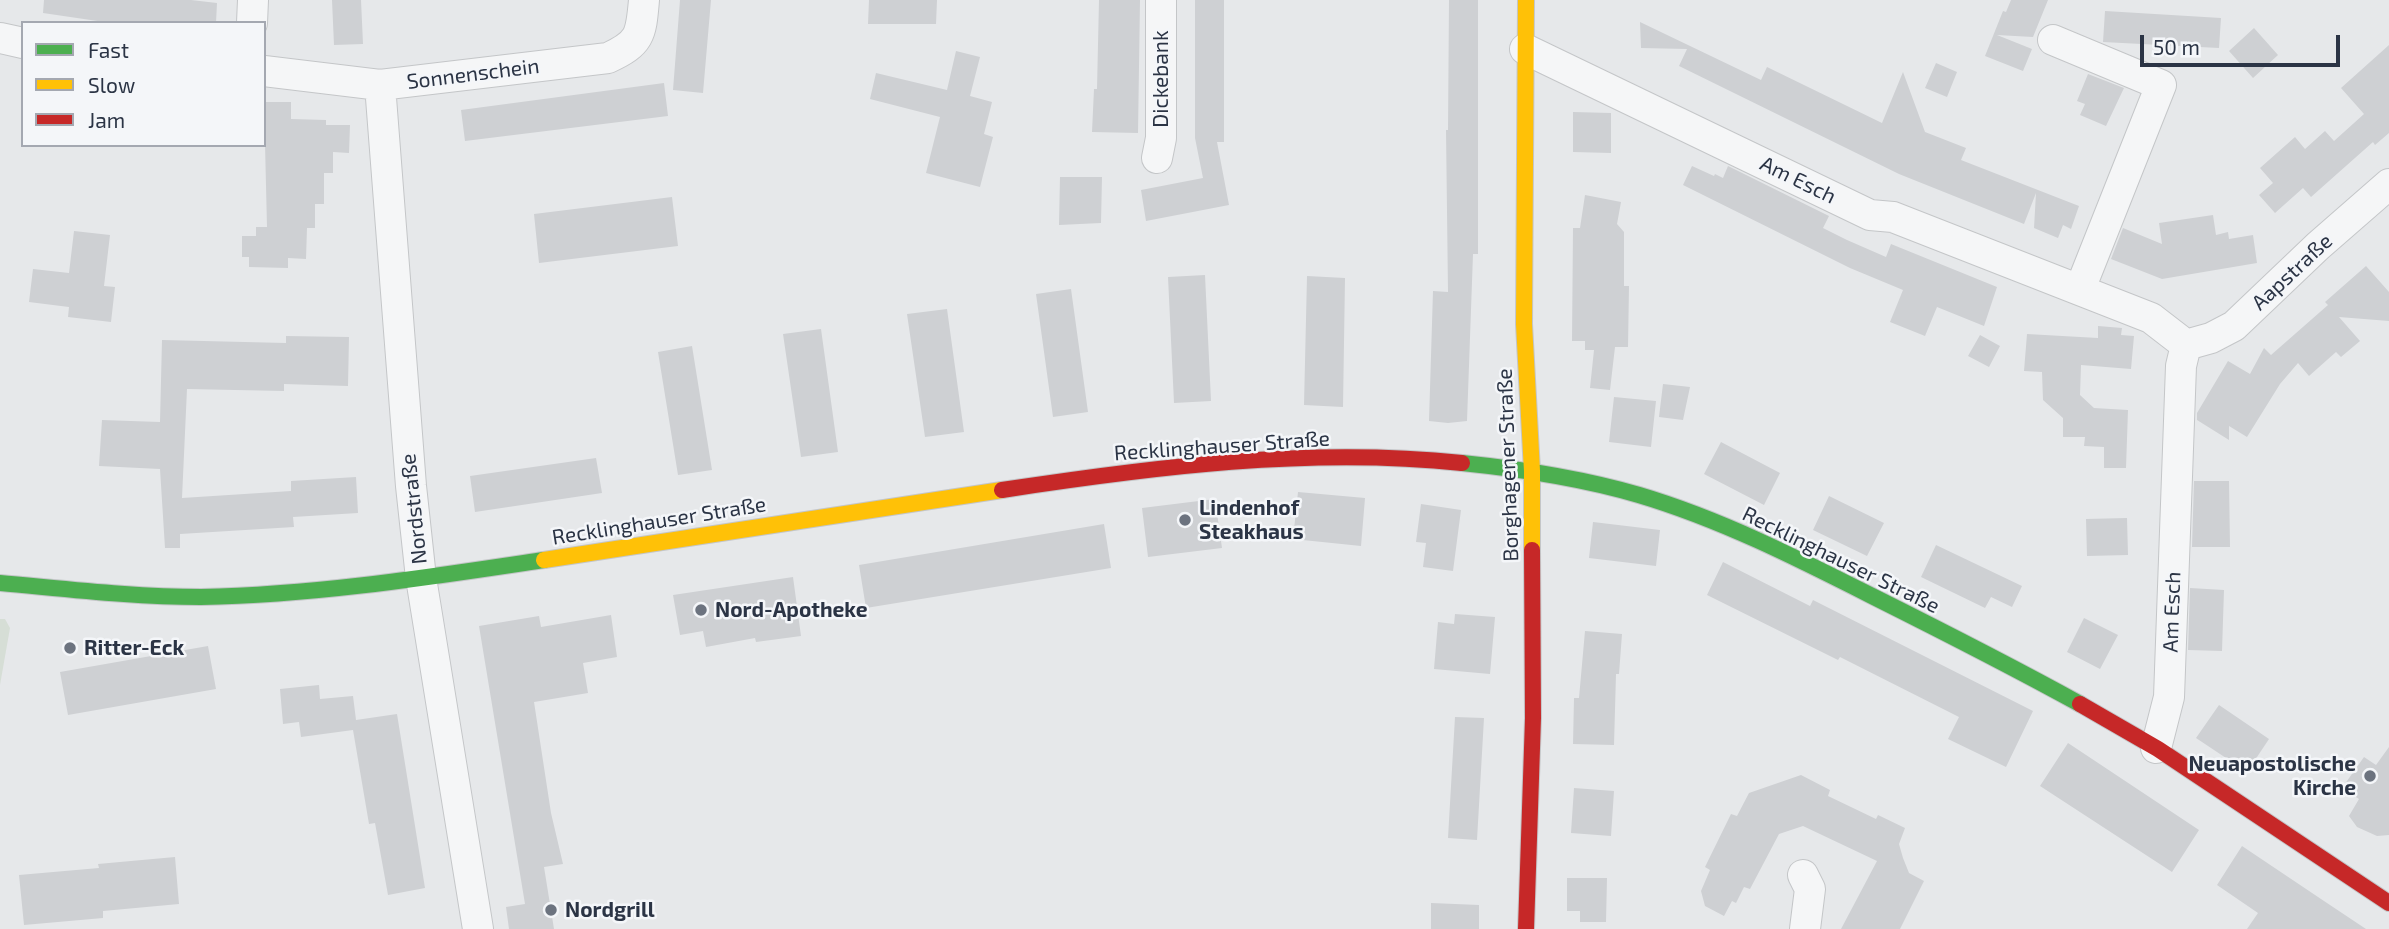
<!DOCTYPE html>
<meta charset="utf-8">
<style>
body{margin:0}
#map{position:relative;width:2389px;height:929px;overflow:hidden;background:#e6e8ea;font-family:"Exo 2",sans-serif}
canvas{display:block}
.legend{position:absolute;left:21px;top:21px;width:245px;height:126px;box-sizing:border-box;background:#f4f6f9;border:2px solid #a4a8b1;margin:0;padding:9px 12px;list-style:none;font-size:21px;color:#2b3445}
.legend li{display:flex;align-items:center;gap:14px;height:35px}
.legend b{width:35px;border:2px solid #a4a8b1}
.scale{position:absolute;left:2140px;top:35px;width:200px;height:32px;box-sizing:border-box;border:4px solid #2b3445;border-top:0;padding-left:9px;font-size:21px;line-height:24px;white-space:nowrap;color:#2b3445;-webkit-text-stroke:5px #f4f6f9;paint-order:stroke}
</style>
<div id="map">
<canvas width="2389" height="929"></canvas>
<ul class="legend">
<li><b style="height:9px;background:#4caf50"></b>Fast</li>
<li><b style="height:9px;background:#ffc107"></b>Slow</li>
<li><b style="height:9px;background:#c62828"></b>Jam</li>
</ul>
<div class="scale">50 m</div>
</div>
<script>
const context = document.querySelector('canvas').getContext('2d');
context.lineJoin = 'round';
function paint(path, color) {
  context.fillStyle = color;
  context.fill(path, 'evenodd');
}
function trace(path, color, width, dash) {
  context.strokeStyle = color;
  context.lineWidth = width;
  context.lineCap = dash ? 'butt' : 'round';
  context.setLineDash(dash || []);
  context.stroke(path);
}
function label(font, color, halo, rows, align = 'center') {
  context.font = font + ' "Exo 2",sans-serif';
  context.lineWidth = 5;
  context.setLineDash([]);
  context.textBaseline = 'middle';
  context.strokeStyle = halo;
  context.fillStyle = color;
  for (const [text, x, y, turn = 0] of rows) {
    context.save();
    context.translate(x, y);
    context.rotate((+turn || 0) * Math.PI / 180);
    context.textAlign = isNaN(turn) ? turn : align;
    if (halo) context.strokeText(text, 0, 0);
    context.fillText(text, 0, 0);
    context.restore();
  }
}
paint(new Path2D(`
 M0,619H5L10,628L0,685Z`), '#d6ded6');
paint(new Path2D(`
 M44,0H191L217,3L216,23H111L43,13Z
 M332,0H361L363,44L334,45Z
 M680,0H711L703,93L673,90Z
 M869,0H937L936,24H868Z
 M1099,0H1140L1138,133L1092,132L1094,89H1097Z
 M1195,0H1224V142H1217L1229,205L1146,221L1141,190L1203,178L1195,138Z
 M1449,0H1478V254H1473L1467,421L1448,423L1429,421L1433,291L1448,292L1446,130H1448Z
 M2011,0H2048L2033,37L1997,35L2032,49L2023,71L1985,56L2003,11L2006,12Z
 M2105,11L2221,18L2219,48L2103,42Z
 M1640,22L1761,80L1767,67L1882,123L1903,72L1925,132L1966,148L1961,160L2079,206L2071,229L2063,225L2058,238L2034,228L2036,193L2024,224L1899,174L1679,66L1687,49L1641,48Z
 M2254,28L2278,55L2253,78L2229,51Z
 M2389,45V133L2375,145L2373,142L2311,197L2303,188L2275,213L2259,195L2273,183L2260,168L2295,137L2305,149L2325,131L2334,141L2364,114L2341,88Z
 M956,51L980,57L970,96L992,102L984,134L993,137L980,187L926,173L940,117L870,99L876,73L947,90Z
 M1936,63L1957,72L1947,97L1925,88Z
 M2088,74L2124,88L2106,126L2080,115L2085,104L2077,101Z
 M664,83L668,116L465,141L461,110Z
 M264,102H291V119L326,120V125H350L349,153L333,152V173H324V204H315V228H307L306,259L288,258V268L249,267V257H242V236H256V227H267Z
 M1573,112L1611,113V153L1573,152Z
 M1692,166L1714,176L1715,174L1723,178L1728,166L1829,216L1823,228L1847,240L1886,257L1891,244L1997,287L1984,326L1937,307L1925,336L1890,322L1903,290L1850,268L1683,185Z
 M1060,177H1102L1101,223L1059,225Z
 M1585,195L1621,202L1617,224L1624,232V286H1629L1628,347H1615L1610,390L1590,388L1594,350H1585V341H1572L1573,228H1580Z
 M672,197L678,246L539,263L534,214Z
 M2213,215L2216,235L2228,232L2229,239L2253,235L2257,263L2162,279L2111,259L2123,228L2162,244L2159,223Z
 M74,231L110,235L104,286L115,287L111,322L68,317L69,307L29,302L33,269L69,273Z
 M2366,266L2389,292V321L2339,317L2360,341L2341,357L2336,352L2309,376L2298,363L2280,384L2247,437L2229,426V440L2197,420V413L2228,361L2250,374L2264,348L2271,355L2328,305L2325,302Z
 M1205,275L1211,401L1174,403L1168,277Z
 M1307,276L1345,278L1343,407L1304,405Z
 M1071,289L1088,412L1053,417L1036,294Z
 M947,309L964,432L925,437L907,314Z
 M2098,326L2122,328L2121,335L2134,336L2131,369L2081,365L2080,395L2094,408L2128,410L2126,468H2104V447L2084,446L2085,437H2063V418L2043,400L2042,372L2024,371L2027,334L2098,338Z
 M821,329L838,452L801,457L783,334Z
 M1980,335L2000,346L1989,367L1968,356Z
 M286,336L349,337L348,386L284,384V391L187,389L182,498L291,491V481L356,477L358,513L293,517L294,527L180,534V548H165L160,469L99,466L102,420L160,422L162,340L286,343Z
 M692,346L712,470L678,475L658,352Z
 M1663,384L1690,387L1683,420L1659,417Z
 M1614,397L1656,401L1651,447L1609,442Z
 M1721,442L1780,473L1764,505L1704,474Z
 M596,458L602,493L475,512L470,476Z
 M2194,481H2229L2230,547H2192Z
 M1298,492L1365,498L1361,546L1293,539Z
 M1829,496L1884,523L1867,556L1813,530Z
 M1215,499L1222,548L1148,557L1142,508Z
 M1421,504L1461,510L1453,571L1423,567L1426,543L1416,542Z
 M2127,518L2128,555L2087,556L2086,519Z
 M1593,522L1660,530L1656,566L1589,558Z
 M1104,524L1111,568L866,608L859,565Z
 M1936,545L2022,586L2012,607L1991,597L1985,608L1921,577Z
 M1723,562L1810,606L1813,600L2033,711L2006,767L1948,739L1959,717L1840,657L1838,660L1707,595Z
 M793,577L801,636L756,642L755,638L706,647L703,631L680,635L673,595Z
 M2190,588L2224,590L2222,651L2188,650Z
 M1455,614L1495,617L1490,674L1434,669L1438,622L1454,624Z
 M611,615L617,657L583,663L588,693L534,702L551,813L563,864L544,867L554,929H509L506,907L525,904L479,626L539,616L541,627Z
 M2084,618L2118,635L2100,669L2067,652Z
 M1585,631L1622,634L1619,674H1616L1614,745L1573,744L1574,698H1579Z
 M208,646L216,689L68,715L60,672Z
 M319,685L320,699L353,696L356,720L397,714L425,888L388,895L375,823L369,824L353,730L301,737L299,722L283,724L280,689Z
 M2219,705L2269,739L2247,772L2196,738Z
 M1455,717L1484,718L1477,840L1448,838Z
 M2068,743L2199,830L2172,872L2040,786Z
 M2389,747V835L2377,836L2357,827L2349,816L2359,799L2342,788L2364,757L2376,765Z
 M1801,775L1830,790L1828,796L1876,819L1878,815L1905,828L1899,844L1903,858L1909,873L1924,881L1900,929H1841L1877,861L1803,826L1779,834L1750,889L1744,887L1736,903L1732,901L1724,916L1705,906L1701,891L1710,870L1705,867L1731,814L1737,816L1749,793Z
 M1574,788L1614,791L1611,836L1571,833Z
 M2242,846L2321,899L2366,929H2247L2258,913L2217,885Z
 M175,857L179,904L103,911V918L24,925L19,875L99,868L98,864Z
 M1567,878H1607L1606,922H1580V911H1567Z
 M1431,903L1479,905V929H1431Z`), '#ced0d3');
const street = new Path2D(`
 M252,23L253,0
 M0,38L23,43
 M2053,40L2161,85L2080,289
 M1525,49L1870,215L1893,217L2151,318L2186,345
 M264,71L380,85L608,58C641,43 641,34 644,0
 M380,85L411,486L421,578L478,929
 M1157,158L1161,138V0
 M2186,345L2211,338L2234,326L2318,246L2389,184
 M2156,748L2169,697L2181,366L2186,345
 M1803,875L1810,889L1805,929`);
const fast = new Path2D(`
 M1462,463C1521,469 1581,478 1639,495C1720,519 1797,558 1872,596C1942,631 2011,666 2080,704
 M0,583C67,589 134,597 201,597C316,595 430,577 544,560`);
const slow = new Path2D(`
 M1526,0L1524,324L1532,471V550
 M544,560L1002,490`);
const jam = new Path2D(`
 M1002,490C1153,467 1309,447 1462,463
 M2080,704L2158,749L2389,903
 M1526,929L1533,718L1532,550`);
trace(street, '#c4c6c8', 32);
trace(fast, '#c4c6c8', 18);
trace(slow, '#c4c6c8', 18);
trace(jam, '#c4c6c8', 18);
trace(street, '#f5f6f7', 30);
trace(fast, '#4caf50', 16);
trace(slow, '#ffc107', 16);
trace(jam, '#c62828', 16);
for (const [x, y, r, color] of [
 [1185,520,7,"#6c737f"],
 [701,610,7,"#6c737f"],
 [70,648,7,"#6c737f"],
 [2370,776,7,"#6c737f"],
 [551,910,7,"#6c737f"]
]) {
  const dot = new Path2D();
  dot.arc(x, y, r, 0, 2 * Math.PI);
  context.fillStyle = color;
  context.fill(dot);
  trace(dot, '#f4f6f9', 2.5);
}
label('21px', '#2b3445', '#f4f6f9', [
 ["Sonnenschein",473,74,-7],
 ["Dickebank",1161,79,-90],
 ["Am Esch",1798,180,26],
 ["Aapstraße",2292,272,-43],
 ["Recklinghauser Straße",1222,446,-4],
 ["Borghagener Straße",1508,465,-92],
 ["Nordstraße",414,509,-96],
 ["Recklinghauser Straße",659,521,-9],
 ["Recklinghauser Straße",1841,560,26],
 ["Am Esch",2172,612,-88]
]);
label('bold 21px', '#2b3445', '#f4f6f9', [
 ["Lindenhof",1199,508],
 ["Steakhaus",1199,532],
 ["Nord-Apotheke",715,610],
 ["Ritter-Eck",84,648],
 ["Neuapostolische",2356,764,"right"],
 ["Kirche",2356,788,"right"],
 ["Nordgrill",565,910]
], 'left');
</script>
